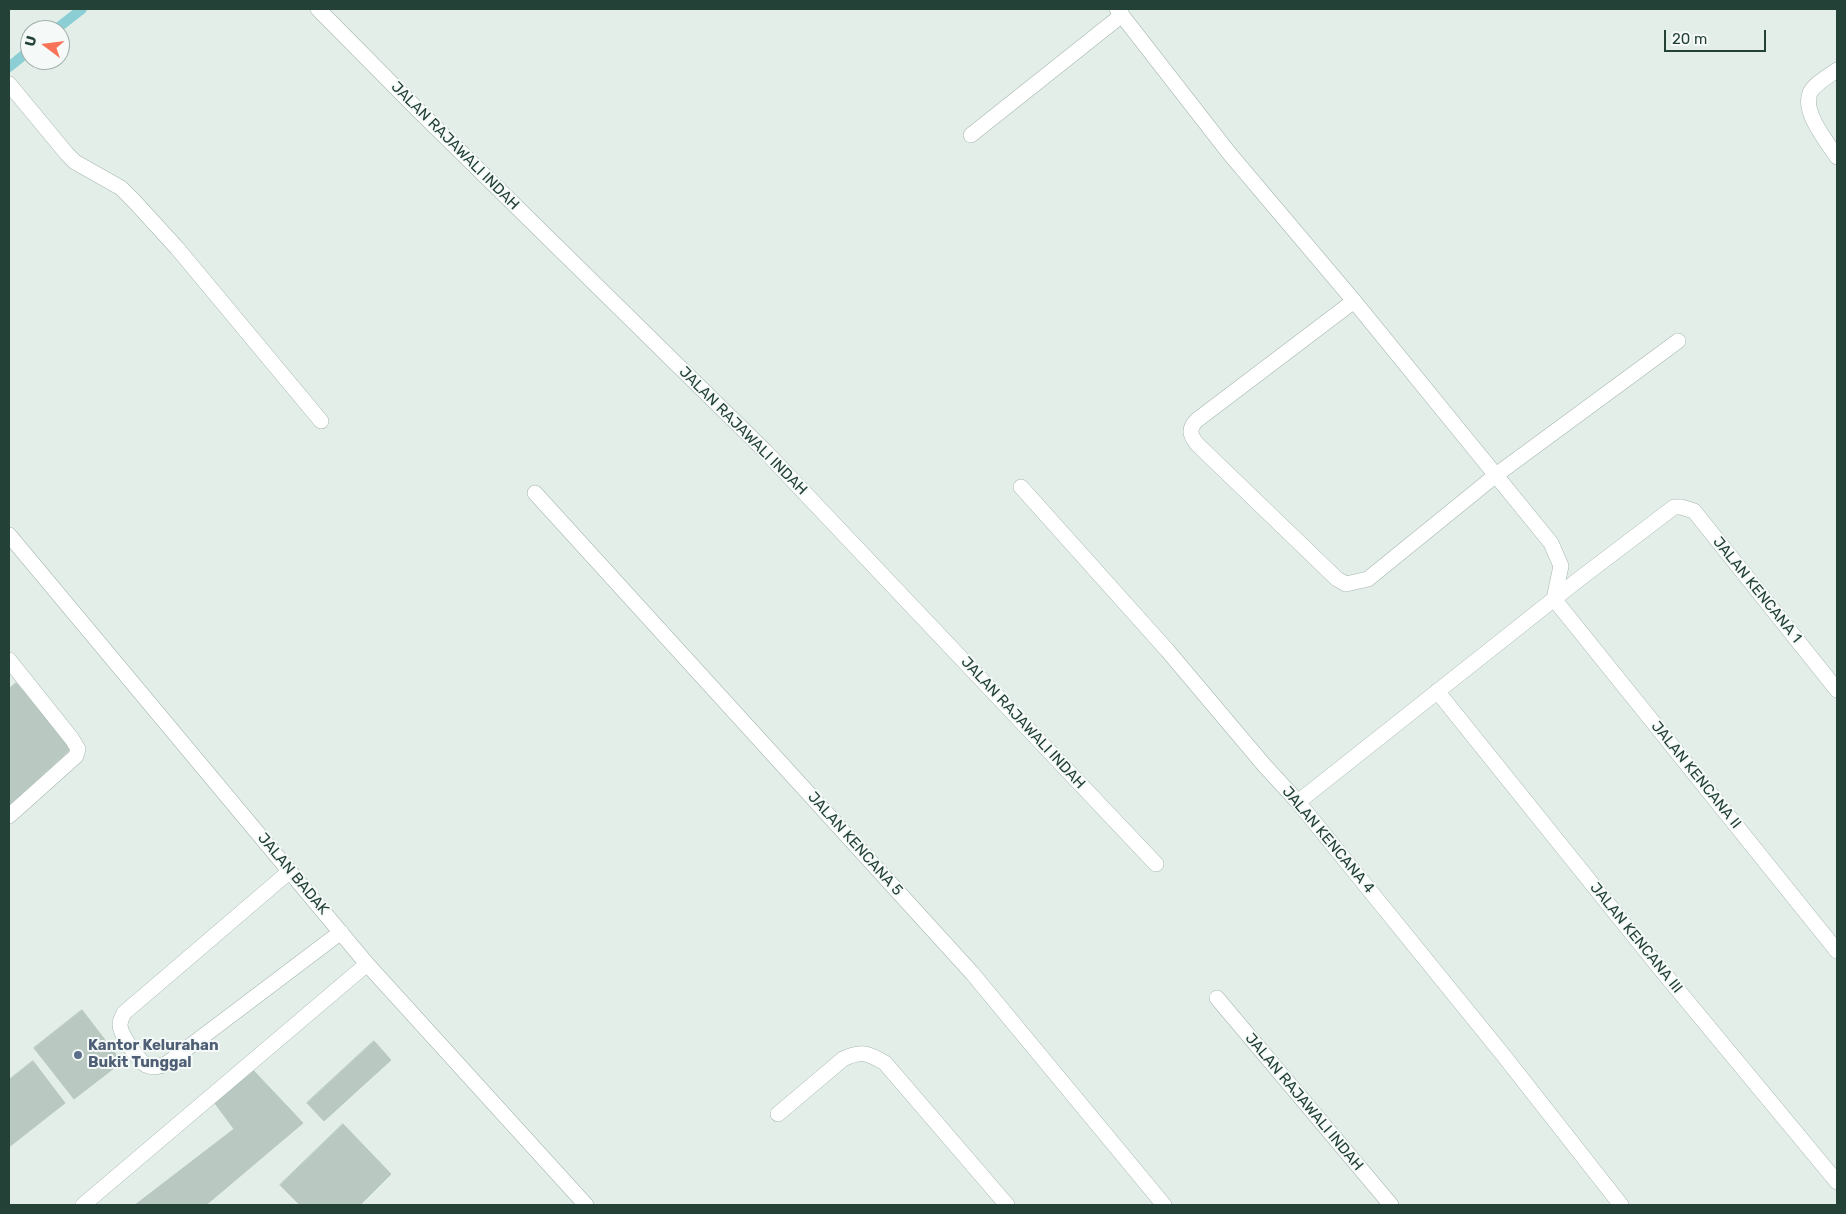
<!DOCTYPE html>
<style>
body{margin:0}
#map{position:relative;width:1846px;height:1214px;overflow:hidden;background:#e4eee9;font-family:Rubik,sans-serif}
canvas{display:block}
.frame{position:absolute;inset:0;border:10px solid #234137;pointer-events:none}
.north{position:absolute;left:20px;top:20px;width:50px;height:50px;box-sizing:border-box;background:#f5faf8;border:1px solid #a1b0ab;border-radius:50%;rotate:285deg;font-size:14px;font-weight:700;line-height:20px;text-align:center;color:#234137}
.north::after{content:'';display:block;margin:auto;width:18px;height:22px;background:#f7745a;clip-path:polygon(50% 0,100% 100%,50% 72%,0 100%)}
.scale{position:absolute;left:1664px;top:30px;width:102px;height:22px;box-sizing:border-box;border:2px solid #234137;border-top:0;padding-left:6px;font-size:15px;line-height:18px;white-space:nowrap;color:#234137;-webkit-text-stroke:4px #f5faf8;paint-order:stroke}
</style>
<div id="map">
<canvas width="1846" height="1214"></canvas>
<div class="frame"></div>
<div class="north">U</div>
<div class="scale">20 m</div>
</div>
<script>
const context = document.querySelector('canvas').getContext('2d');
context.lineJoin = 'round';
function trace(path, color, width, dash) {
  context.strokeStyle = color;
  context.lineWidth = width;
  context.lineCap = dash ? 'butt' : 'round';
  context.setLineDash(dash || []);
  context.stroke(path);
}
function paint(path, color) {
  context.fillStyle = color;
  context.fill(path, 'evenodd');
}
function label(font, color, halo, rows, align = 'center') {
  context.font = font + ' Rubik,sans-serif';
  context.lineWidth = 4;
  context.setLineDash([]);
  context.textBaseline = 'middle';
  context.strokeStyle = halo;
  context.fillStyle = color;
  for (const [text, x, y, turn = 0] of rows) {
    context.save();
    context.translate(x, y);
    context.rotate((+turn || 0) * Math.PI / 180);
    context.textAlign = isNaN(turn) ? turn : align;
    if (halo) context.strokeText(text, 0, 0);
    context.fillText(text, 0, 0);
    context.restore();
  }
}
trace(new Path2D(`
 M55,30L82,9
 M9,67L30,50`), '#8bcfd5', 10);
const building = new Path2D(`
 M16,683L73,747L9,805V689Z
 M82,1010L122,1062L74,1099L34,1048Z
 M374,1041L391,1060L324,1121L307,1103Z
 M33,1061L65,1103L9,1147V1080Z
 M252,1069L303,1123L206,1205H135L234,1129L211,1098Z
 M343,1124L391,1174L360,1205H300L280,1185Z`);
paint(building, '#b9c9c2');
trace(building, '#b6c8c0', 1);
const minor = new Path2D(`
 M318,9L418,110L765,451L1156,864
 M1117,9L1229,153L1354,301L1551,543L1561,566L1554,599
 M1837,70C1829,76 1814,84 1810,93C1802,112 1827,142 1837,157
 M9,84L67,154L75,162L121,188L134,201L177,248L321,421
 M971,135L1122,15
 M1354,301L1197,420C1188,429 1190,435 1197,444L1337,579L1346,584L1368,579L1496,475L1678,341
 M1021,487L1167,650L1264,765L1298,802L1504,1056L1621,1205
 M535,493L972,973L1164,1205
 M9,535L367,964L586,1205
 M1554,599L1837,951
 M9,660L72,739L78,749L76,756L9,816
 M1437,691L1658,966L1837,1182
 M1298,802L1578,580L1674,507H1681L1694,511L1837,690
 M290,871L124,1013C122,1017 120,1020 120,1025C120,1034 138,1060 146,1065C154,1069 162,1066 169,1062L341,932
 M1217,998L1391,1205
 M778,1114L843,1059C861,1050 868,1053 885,1063L1007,1205
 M83,1205L367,964`);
trace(minor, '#a6b7b0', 16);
trace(minor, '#fff', 15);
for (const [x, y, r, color] of [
 [78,1055,5,"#5c6f8a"]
]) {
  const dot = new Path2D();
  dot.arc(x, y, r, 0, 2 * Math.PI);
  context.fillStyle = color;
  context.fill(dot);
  trace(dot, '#f5faf8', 2);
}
label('15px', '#234137', '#f5faf8', [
 ["JALAN RAJAWALI INDAH",455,146,45],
 ["JALAN RAJAWALI INDAH",743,431,45],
 ["JALAN KENCANA 1",1757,590,51],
 ["JALAN RAJAWALI INDAH",1023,723,47],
 ["JALAN KENCANA II",1696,775,51],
 ["JALAN KENCANA 4",1328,840,50],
 ["JALAN KENCANA 5",855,844,48],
 ["JALAN BADAK",293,874,50],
 ["JALAN KENCANA III",1636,938,51],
 ["JALAN RAJAWALI INDAH",1304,1102,50]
]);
label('bold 15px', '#4e5e75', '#f5faf8', [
 ["Kantor Kelurahan",88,1046],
 ["Bukit Tunggal",88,1063]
], 'left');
</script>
